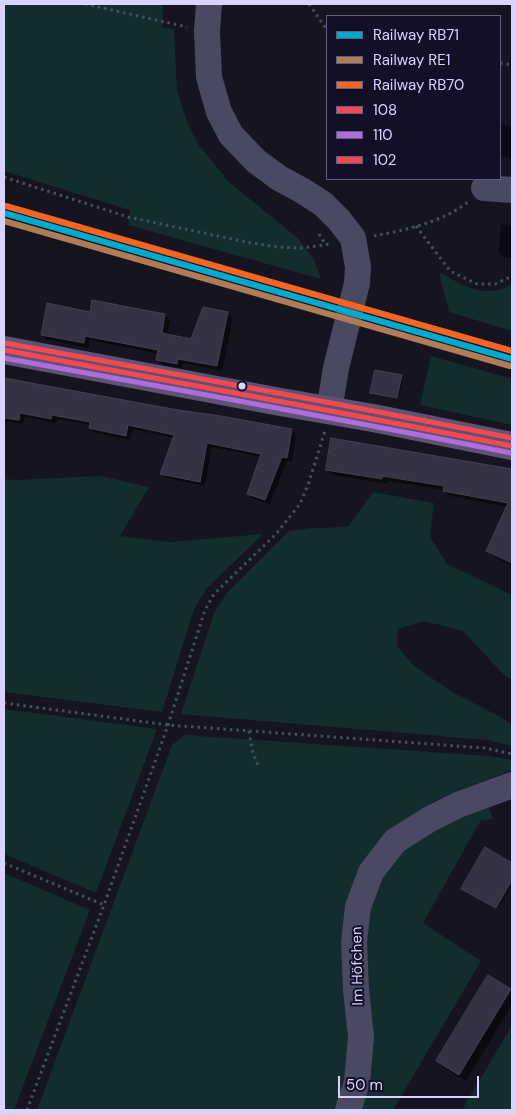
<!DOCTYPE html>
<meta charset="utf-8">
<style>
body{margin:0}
#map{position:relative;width:516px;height:1114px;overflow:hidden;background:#161421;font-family:"DM Sans",sans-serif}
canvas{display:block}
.frame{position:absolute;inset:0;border:5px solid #d9d4ff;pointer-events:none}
.legend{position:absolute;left:326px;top:15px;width:175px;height:165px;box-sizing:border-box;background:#130f26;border:1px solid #625e7d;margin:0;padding:6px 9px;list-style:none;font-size:15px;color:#d9d4ff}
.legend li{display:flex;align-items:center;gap:10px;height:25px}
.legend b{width:25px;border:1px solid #625e7d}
.scale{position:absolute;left:338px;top:1076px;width:141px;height:22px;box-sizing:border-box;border:2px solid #d9d4ff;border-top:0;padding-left:6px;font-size:15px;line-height:18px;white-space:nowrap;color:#d9d4ff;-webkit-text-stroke:4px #130f26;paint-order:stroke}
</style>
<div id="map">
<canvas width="516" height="1114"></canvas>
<div class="frame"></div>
<ul class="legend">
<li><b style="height:6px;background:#00a9ce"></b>Railway RB71</li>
<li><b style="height:6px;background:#b07c57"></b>Railway RE1</li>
<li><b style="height:6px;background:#f26522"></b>Railway RB70</li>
<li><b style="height:6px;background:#f24953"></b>108</li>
<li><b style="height:6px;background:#ae6ddc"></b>110</li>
<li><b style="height:6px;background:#f24953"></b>102</li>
</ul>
<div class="scale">50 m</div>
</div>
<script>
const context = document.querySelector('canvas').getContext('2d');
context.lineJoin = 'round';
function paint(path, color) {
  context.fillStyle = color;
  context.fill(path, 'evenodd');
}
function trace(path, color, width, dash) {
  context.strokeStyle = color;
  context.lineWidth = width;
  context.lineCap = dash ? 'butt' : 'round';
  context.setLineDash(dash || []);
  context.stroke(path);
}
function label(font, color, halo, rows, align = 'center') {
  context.font = font + ' "DM Sans",sans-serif';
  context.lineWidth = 4;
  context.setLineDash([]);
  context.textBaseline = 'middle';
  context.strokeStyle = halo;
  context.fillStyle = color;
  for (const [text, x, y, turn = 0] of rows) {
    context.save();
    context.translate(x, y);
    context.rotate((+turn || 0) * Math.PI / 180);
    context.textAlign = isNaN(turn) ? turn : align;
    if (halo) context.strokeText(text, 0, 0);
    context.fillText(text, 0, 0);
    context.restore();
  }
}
paint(new Path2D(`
 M4,4H163L162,28L174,29L177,91L187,122L198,144L229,182L299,239L314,260L321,279L128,225L130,210L4,171Z
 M439,272C457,282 476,295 498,290C503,289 508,286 512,284V331L449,312Z
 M431,356L512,379V425L420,405Z
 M101,476L149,487L120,536L169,542L263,534L207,588L194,609L162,712L4,692V479L17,480Z
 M373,492L434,503L430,537L447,564L512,595V679L504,675L463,631L424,621L398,629L397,646L414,666L454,693L501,717L512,725V746L487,740L181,714L214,613L226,594L289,531L311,528L348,527Z
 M4,709L157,729L96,893L4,854Z
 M185,735L489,756L512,760V770L436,800L378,841L355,886L352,1048L344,1081L335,1110H37L172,745Z
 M487,803L493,819L481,820L423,923L481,961L393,1110H354L370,1038L371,1008L367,979L366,911L379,878L397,852Z
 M4,873L90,910L14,1110H4Z
 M512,1025V1110H462Z`), '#132c2d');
paint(new Path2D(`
 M500,124L512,127V159L500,156Z
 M501,224L512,225V258H504L499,253Z
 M93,301L165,315L170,320L167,335L192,340L227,313L233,318L222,371L183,363L182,368L163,365L158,359L159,354L90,340L89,348L47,340L42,334L91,313Z
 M401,376L403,378L399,397L372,392Z
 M4,379L178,412L292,430L296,435L292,462L287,461L270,504L254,499L249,494L262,457L212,447L205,486L166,478L161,473L174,438L133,429L130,440L95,433L90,428L91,425L57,419L56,423L25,417L23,424L4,421Z
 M332,440L512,470V508L450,496L444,490L388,481L387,484L332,475L327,469Z
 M500,524L512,530V566L494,557L488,551Z
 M485,848L512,864V885L498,909L465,890Z
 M510,990L512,992V1005L466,1081L444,1068L437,1061Z`), '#0007');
const building = new Path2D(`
 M92,300L165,314L162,333L191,339L203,307L228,312L217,366L178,359L177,364L156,360L158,350L85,336L84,343L41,335L47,303L90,312Z
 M375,370L402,375L397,398L370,393Z
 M4,378L178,410L221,416L292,429L287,458L282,457L265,500L247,494L261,454L207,443L200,482L160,474L174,435L128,425L126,436L89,428L90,422L52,415L51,419L20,413L19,420L4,418Z
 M331,438L512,469V563L486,551L508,503L443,491L444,486L382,476V479L326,470Z
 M485,847L512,863V880L496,908L461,889Z
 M488,975L511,989L459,1075L436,1061Z`);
paint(building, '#343243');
trace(building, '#433f54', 1);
trace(new Path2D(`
 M85,4L187,27
 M309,4L327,30
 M500,63L512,65
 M4,177L128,217L251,243L277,247L302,248L331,244
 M416,226L450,271L477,284H495L512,276
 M319,234L326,245
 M374,236C405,230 443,222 468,202
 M4,703L168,725L485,748L512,754
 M249,731L252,750L259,768
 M4,863L104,905
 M27,1110L104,905L168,725L205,610L214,594L276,534L300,504L308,485L325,431`), '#44505f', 3, [2.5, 4]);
trace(new Path2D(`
 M209,4L207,31L209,77L219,112L231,135L256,161L279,178L303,191L323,204L339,220L353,238L358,267L357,283L336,368L329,411
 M484,188L512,190
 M348,1110L357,1082L361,1037L356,989L354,942L358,907L371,872L395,841L430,819L458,805L512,785`), '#4a4962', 26);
trace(new Path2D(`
 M4,350L275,401L373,418L512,446`), '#5e5373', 28);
trace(new Path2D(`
 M4,350C173,382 343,412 512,446`), '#f24953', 5);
trace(new Path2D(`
 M4,358C173,389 342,419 511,453`), '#ae6ddc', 5);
trace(new Path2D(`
 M5,343C174,374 344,404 512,438`), '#f24953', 5);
trace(new Path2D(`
 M4,213L512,359`), '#00a9ce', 6);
trace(new Path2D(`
 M4,221L510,366`), '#b07c57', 6);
trace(new Path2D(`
 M6,206L512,351`), '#f26522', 6);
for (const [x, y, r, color] of [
 [242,386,4.5,"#d9d4ff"]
]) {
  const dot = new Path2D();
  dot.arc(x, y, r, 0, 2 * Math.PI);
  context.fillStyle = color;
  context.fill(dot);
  trace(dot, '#130f26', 2);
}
label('15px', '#d9d4ff', '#130f26', [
 ["Im Höfchen",358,966,-91]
]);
</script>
